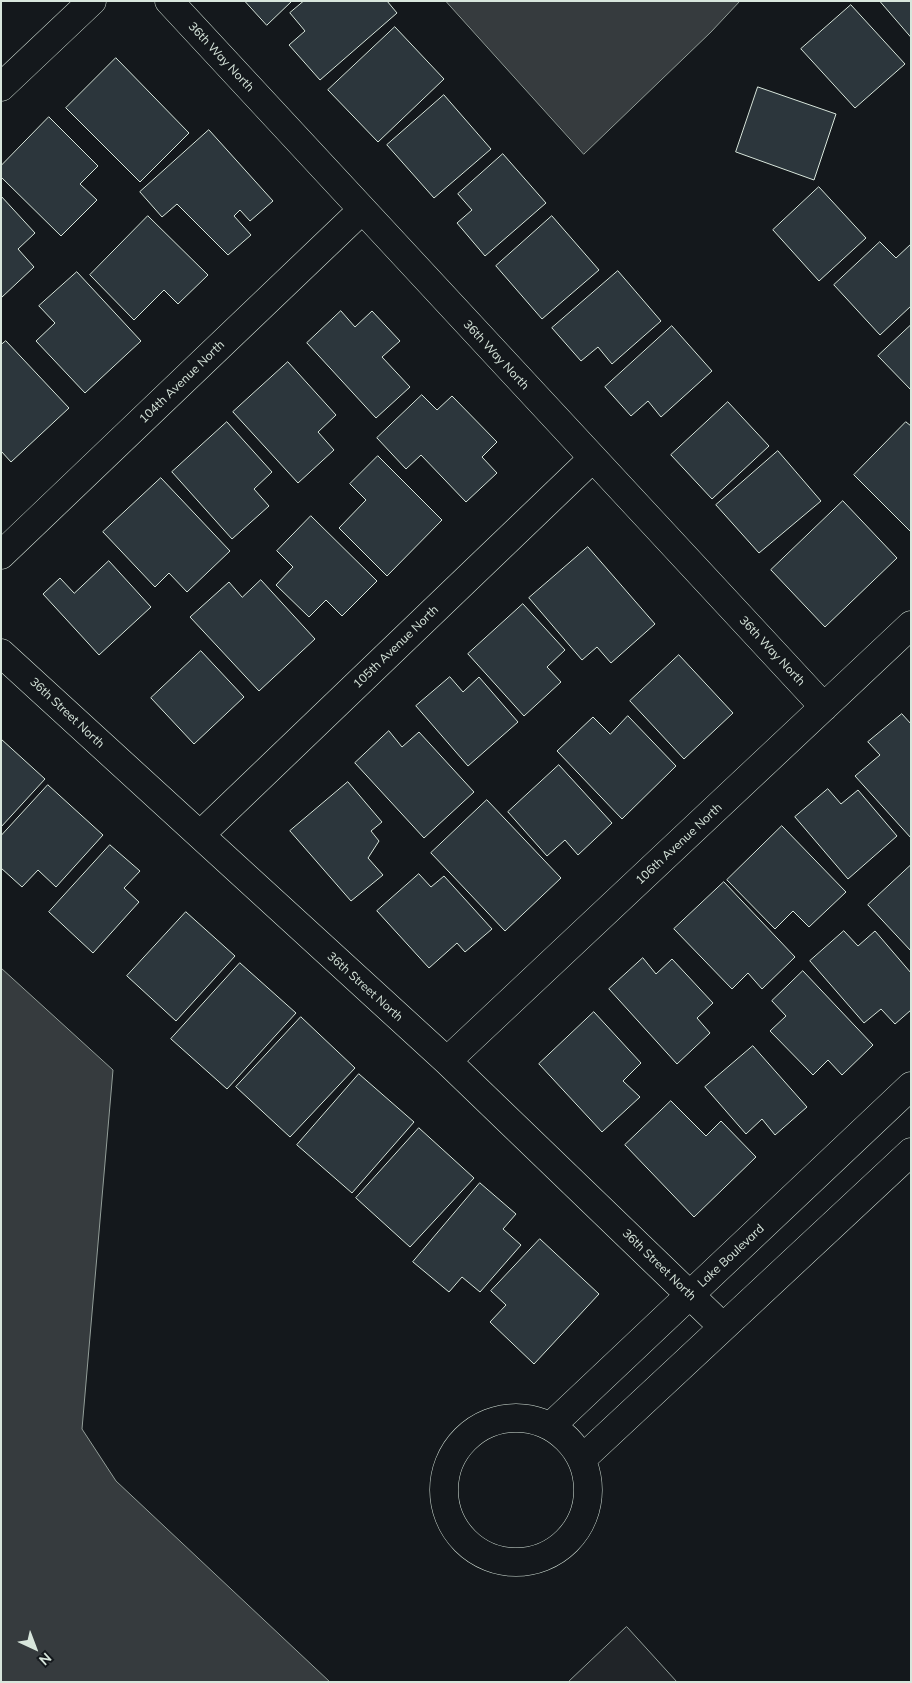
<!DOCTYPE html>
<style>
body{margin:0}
#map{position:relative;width:912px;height:1683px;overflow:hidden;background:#14181c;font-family:Mulish,sans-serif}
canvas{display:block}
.frame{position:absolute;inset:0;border:2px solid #d8e6dc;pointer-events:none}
.north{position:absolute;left:10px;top:1623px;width:50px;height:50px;-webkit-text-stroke:4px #14181c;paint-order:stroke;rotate:137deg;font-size:14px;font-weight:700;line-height:20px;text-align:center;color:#d8e6dc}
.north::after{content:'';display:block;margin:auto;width:18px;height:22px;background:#d8e6dc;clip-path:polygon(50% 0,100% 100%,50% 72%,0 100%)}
</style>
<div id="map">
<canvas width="912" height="1683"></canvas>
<div class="frame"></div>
<div class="north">N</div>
</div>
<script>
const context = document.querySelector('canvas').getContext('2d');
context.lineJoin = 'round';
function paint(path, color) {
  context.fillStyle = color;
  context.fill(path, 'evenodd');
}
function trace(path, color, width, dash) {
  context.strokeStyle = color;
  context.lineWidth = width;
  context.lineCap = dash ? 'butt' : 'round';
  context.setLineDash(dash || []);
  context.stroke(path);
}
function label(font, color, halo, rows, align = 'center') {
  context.font = font + ' Mulish,sans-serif';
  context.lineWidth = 4;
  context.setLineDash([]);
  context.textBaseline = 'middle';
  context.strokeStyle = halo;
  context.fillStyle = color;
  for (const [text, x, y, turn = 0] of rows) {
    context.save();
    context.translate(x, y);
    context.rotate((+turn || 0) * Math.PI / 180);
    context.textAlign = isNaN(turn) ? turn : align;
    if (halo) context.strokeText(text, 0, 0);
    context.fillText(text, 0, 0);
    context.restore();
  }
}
const green = new Path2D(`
 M627,1627L677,1682H568L626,1627Z`);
paint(green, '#202428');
trace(green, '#939e99', 1);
const water = new Path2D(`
 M446,1H740L711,32L584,154Z
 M1,968L113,1070L82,1429L116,1481L330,1682H1Z`);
paint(water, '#363b3e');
trace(water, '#939e99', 1);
const building = new Path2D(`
 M245,1H292L267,25Z
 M304,1H387L397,13L320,80L289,45L305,31L290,13Z
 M880,1H911V37Z
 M851,5L905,64L855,108L801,49Z
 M395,27L444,79L378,142L328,90Z
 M116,58L189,133L140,182L66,108Z
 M758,87L836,114L814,180L736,152Z
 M444,95L491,149L434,198L387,145Z
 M49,117L98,166L80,184L97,200L61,236L1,177V166Z
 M209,130L273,201L250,221L240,210L234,216L251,235L228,255L177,204L162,217L140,192Z
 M503,154L546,203L485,256L457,223L472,210L458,194Z
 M819,187L866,238L819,281L773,230Z
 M1,196L35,233L18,249L34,267L1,298Z
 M148,216L208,275L178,304L164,290L134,320L90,275Z
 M552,216L599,270L542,319L496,266Z
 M880,242L896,258L911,244V306L880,335L834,285Z
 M618,271L661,321L612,364L598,347L581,361L552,328Z
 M77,272L141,341L85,393L36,341L55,323L39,306Z
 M341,311L355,327L372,311L400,341L382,357L410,387L376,418L307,343Z
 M911,325V390L878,356Z
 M672,326L712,371L661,417L648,401L631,416L605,387Z
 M6,341L69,408L11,462L1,451V345Z
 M288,362L336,415L318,432L334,450L298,483L233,412Z
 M422,395L437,410L452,396L497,442L482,457L497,473L466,502L421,455L406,469L377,438Z
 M728,402L769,446L712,499L671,455Z
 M227,422L272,472L254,489L269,506L232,539L172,472Z
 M906,422L911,426V532L854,475Z
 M778,451L821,501L759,553L716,505Z
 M378,456L442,520L387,576L339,528L366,500L350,484Z
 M161,478L230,551L187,592L169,573L155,587L103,532Z
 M843,501L897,558L825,627L771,570Z
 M311,516L377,581L342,616L326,600L309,617L276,585L293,567L277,551Z
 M588,547L655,624L611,663L597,647L582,660L529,598Z
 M109,561L151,607L99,655L43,594L60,578L74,593Z
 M261,580L315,639L259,691L190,617L229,582L242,597Z
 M523,604L565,650L547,667L561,682L524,716L468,654Z
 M201,651L244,697L194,744L151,698Z
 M679,655L733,713L684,759L630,701Z
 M450,677L463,692L479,677L518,722L468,766L416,706Z
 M902,714L911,724V838L855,776L880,755L868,742Z
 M628,716L676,766L622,819L557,751L593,717L610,734Z
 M389,731L402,747L419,732L474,792L424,838L355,763Z
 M1,739L45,779L1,827Z
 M559,765L612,823L578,855L565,840L547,856L508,812Z
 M348,782L382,822L371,831L379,841L368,858L383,875L351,901L290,831Z
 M48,785L103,835L56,887L38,870L22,887L1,868V836Z
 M828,789L841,804L858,790L897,836L848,879L795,817Z
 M487,800L561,878L505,931L431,853Z
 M782,826L846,892L809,927L793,911L775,929L727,880Z
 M110,845L140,871L124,888L139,902L93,953L49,912Z
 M911,865V951L868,905Z
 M419,874L431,887L444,876L492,929L465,952L457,943L429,968L377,911Z
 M724,882L795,957L762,989L748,973L732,989L674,929Z
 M186,912L235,956L176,1021L127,976Z
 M844,931L858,946L875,931L911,973V1010L895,1024L881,1009L864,1023L810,961Z
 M643,958L656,974L672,959L713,1003L697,1018L710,1033L677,1064L609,989Z
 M240,963L296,1013L227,1089L171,1039Z
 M803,971L873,1045L842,1075L828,1060L813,1075L770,1031L786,1016L772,1001Z
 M594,1012L641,1063L623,1081L640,1097L602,1132L539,1064Z
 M301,1017L355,1068L290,1137L236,1087Z
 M753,1046L807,1107L775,1135L762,1119L746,1134L705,1087Z
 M359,1074L414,1122L352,1193L297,1145Z
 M671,1101L706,1136L721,1121L756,1157L694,1217L625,1145Z
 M419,1128L474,1178L410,1247L356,1198Z
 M480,1183L516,1214L503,1229L521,1245L480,1292L462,1277L449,1292L413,1262Z
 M540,1239L599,1294L534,1364L490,1322L506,1305L491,1291Z`);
paint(building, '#2c363c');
trace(building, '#d8e6dc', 1);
const minor = new Path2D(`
 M169,1L824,707
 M1,87L92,1
 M1,555L362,210
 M1,653L447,1061L723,1327
 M200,835L593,458
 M447,1061L911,625
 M444 1490a72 72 0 1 1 144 0a72 72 0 1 1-144 0Z
 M552,1425L911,1086
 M583,1458L911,1152`);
trace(minor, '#d8e6dc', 29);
trace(minor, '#14181c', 28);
label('12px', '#d8e6dc', '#14181c', [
 ["36th Way North",221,57,47],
 ["36th Way North",496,355,47],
 ["104th Avenue North",182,382,-44],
 ["105th Avenue North",396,647,-44],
 ["36th Way North",772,651,47],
 ["36th Street North",67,713,43],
 ["106th Avenue North",679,844,-43],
 ["36th Street North",365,987,42],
 ["Lake Boulevard",731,1256,-43],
 ["36th Street North",659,1265,44]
]);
</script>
